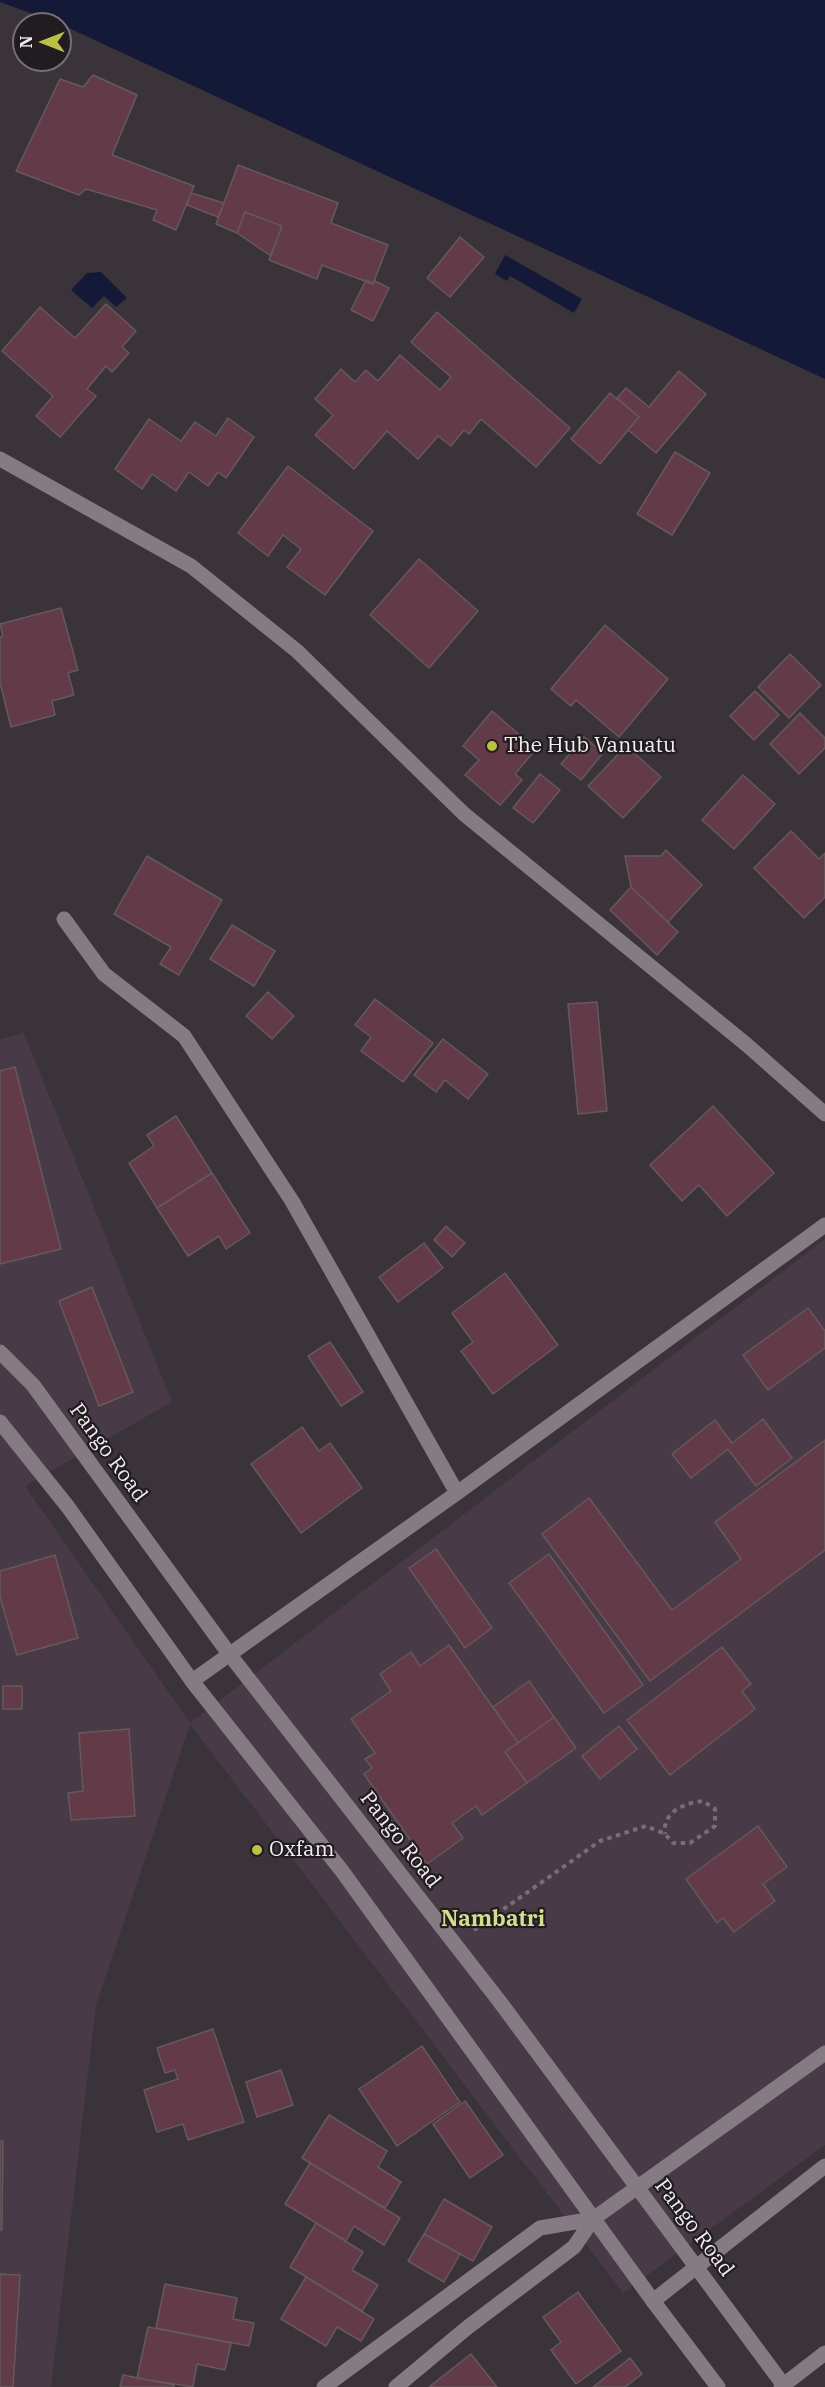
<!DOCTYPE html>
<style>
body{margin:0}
#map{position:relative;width:825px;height:2387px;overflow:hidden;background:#3b333a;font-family:"IBM Plex Serif",serif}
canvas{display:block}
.north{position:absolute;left:12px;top:12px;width:60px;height:60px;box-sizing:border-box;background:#201c1f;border:2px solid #747073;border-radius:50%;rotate:270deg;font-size:16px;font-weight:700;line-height:24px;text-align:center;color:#f2edf1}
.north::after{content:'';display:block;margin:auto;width:21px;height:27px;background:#bcc044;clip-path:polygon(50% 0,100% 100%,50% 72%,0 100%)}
</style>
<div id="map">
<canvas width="825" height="2387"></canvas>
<div class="north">N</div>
</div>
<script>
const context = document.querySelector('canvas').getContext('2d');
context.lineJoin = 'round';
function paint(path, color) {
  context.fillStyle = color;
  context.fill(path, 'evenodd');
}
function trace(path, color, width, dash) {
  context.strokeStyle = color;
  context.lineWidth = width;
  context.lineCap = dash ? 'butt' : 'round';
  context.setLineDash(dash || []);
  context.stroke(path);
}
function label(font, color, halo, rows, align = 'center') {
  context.font = font + ' "IBM Plex Serif",serif';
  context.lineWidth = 4.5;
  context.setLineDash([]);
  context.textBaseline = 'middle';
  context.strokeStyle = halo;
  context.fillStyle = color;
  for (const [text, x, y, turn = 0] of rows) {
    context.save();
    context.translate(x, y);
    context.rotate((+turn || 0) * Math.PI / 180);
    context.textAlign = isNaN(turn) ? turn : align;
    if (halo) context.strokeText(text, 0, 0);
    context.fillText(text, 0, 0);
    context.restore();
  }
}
paint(new Path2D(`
 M24,1033L172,1402L25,1486L190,1723L825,1239V2145L623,2293L190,1724L96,2005L51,2387H0V1039Z`), '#483a46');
paint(new Path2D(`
 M0,0H825V379L60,24L0,2Z
 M505,255L582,299L574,313L510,276L507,281L495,274Z
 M101,272L127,298L116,307L104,296L92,308L71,290L87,273Z`), '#151938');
const building = new Path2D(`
 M93,75L137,95L112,155L194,186L176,230L153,220L157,210L86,189L79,195L16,171L60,79L83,87Z
 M238,165L338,203L331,223L388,245L373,284L322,265L317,279L269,260L282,226L245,212L237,233L216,224Z
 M191,193L224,203L218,217L187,205Z
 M245,212L282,226L271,256L237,233Z
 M460,237L484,257L450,297L427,278Z
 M366,280L373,284L375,281L389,288L373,321L351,310Z
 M106,304L136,331L122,347L129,353L112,372L106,366L87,389L96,396L60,437L36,416L53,396L2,351L40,307L75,338Z
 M437,312L570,428L536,467L481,419L469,434L464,430L451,446L438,436L418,459L387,431L354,469L315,435L333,415L315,399L341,369L355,382L366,370L378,381L400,355L440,390L451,377L411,342Z
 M679,371L706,394L656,453L628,430L639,417L617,398L626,388L649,407Z
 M610,393L639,417L600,464L571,439Z
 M228,418L254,437L226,478L218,472L208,486L189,472L176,491L152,474L142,489L115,469L149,419L181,441L195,422L216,436Z
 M675,452L710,473L672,535L637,514Z
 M288,466L373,531L325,595L287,567L301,549L283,535L268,556L238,533Z
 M419,559L478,611L429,668L370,615Z
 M61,608L78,670L68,673L74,695L52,701L55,715L11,727L0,683V637L3,636L0,624Z
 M605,625L668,679L619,737L576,700L571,706L551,689Z
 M790,654L821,685L789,718L758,687Z
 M755,691L779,715L754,740L730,716Z
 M492,711L536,749L515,774L522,780L500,805L465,775L479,760L463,746Z
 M800,713L825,738V748L799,774L770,744Z
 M584,737L603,753L581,780L561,764Z
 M626,746L661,777L623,818L588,786Z
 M540,774L560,790L533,823L513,808Z
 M743,775L775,804L734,849L702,820Z
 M791,831L819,859L825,853V897L804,918L754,868Z
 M666,850L702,885L668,922L631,887L625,856H661Z
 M147,856L222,900L179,975L160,964L171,947L114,914Z
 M631,887L678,932L657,955L610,910Z
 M232,925L275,951L254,986L210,959Z
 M268,992L294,1016L272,1039L246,1016Z
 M375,999L433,1043L403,1082L361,1051L371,1037L355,1025Z
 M597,1002L607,1111L578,1114L568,1004Z
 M443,1039L488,1074L468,1099L445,1080L436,1092L414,1075Z
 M15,1067L61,1249L0,1264V1071Z
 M713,1106L774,1173L727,1216L699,1185L682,1201L650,1165Z
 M176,1116L212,1173L157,1208L129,1163L154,1146L147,1135Z
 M212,1173L250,1233L226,1249L219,1236L188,1256L157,1208Z
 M446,1226L465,1243L452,1257L434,1240Z
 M424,1243L443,1268L398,1302L379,1277Z
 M505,1273L558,1345L493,1394L461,1351L473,1342L452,1313Z
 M92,1287L133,1392L99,1406L59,1301Z
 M808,1308L825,1331V1348L768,1390L743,1355Z
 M330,1342L363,1392L341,1406L308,1356Z
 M763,1419L792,1458L756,1486L728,1449L691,1478L672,1454L715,1420L732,1443Z
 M302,1427L319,1451L330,1443L362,1488L301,1533L251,1464Z
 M825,1440V1550L650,1681L542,1534L589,1498L672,1610L741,1559L715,1522Z
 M436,1549L492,1628L465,1648L409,1568Z
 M549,1554L643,1685L604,1713L509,1583Z
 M55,1555L78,1638L17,1655L0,1597V1571Z
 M449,1645L518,1743L505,1752L527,1783L482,1815L476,1806L452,1823L463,1838L427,1864L364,1774L372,1768L365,1759L375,1753L351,1719L391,1691L380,1674L411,1652L420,1666Z
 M722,1647L751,1684L742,1691L755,1709L670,1775L627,1720Z
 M529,1681L554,1717L518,1743L493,1707Z
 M3,1686H22V1709H3Z
 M554,1717L576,1748L527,1783L505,1752Z
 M619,1726L637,1749L600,1779L582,1756Z
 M129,1729L135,1816L71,1820L68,1793L83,1791L79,1733Z
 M758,1826L787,1867L763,1884L775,1901L734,1932L723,1918L717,1923L686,1879Z
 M213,2029L244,2122L188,2140L183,2124L157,2132L144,2090L178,2079L175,2070L165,2073L157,2048Z
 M422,2046L460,2102L397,2146L359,2089Z
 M281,2070L293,2105L257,2117L246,2082Z
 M465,2101L503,2155L470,2178L433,2124Z
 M329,2115L387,2151L378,2167L401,2182L385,2208L302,2158Z
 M0,2141H3L2,2230H0Z
 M310,2163L400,2218L384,2245L354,2226L346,2241L285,2204Z
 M444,2199L492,2227L473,2261L424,2234Z
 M316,2223L363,2252L352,2270L378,2285L362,2311L290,2267Z
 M424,2234L460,2254L444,2282L408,2261Z
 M0,2274L20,2275L13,2387H0Z
 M306,2277L374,2319L361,2341L337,2327L326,2346L281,2319Z
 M165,2284L237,2298L233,2319L254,2323L249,2346L156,2328Z
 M578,2292L621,2351L576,2384L551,2350L561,2342L543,2317Z
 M148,2327L231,2343L225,2370L197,2364L193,2387L137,2378Z
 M471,2354L497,2387H429Z
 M630,2358L642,2374L625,2387H593Z
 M123,2375L174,2385V2387H120Z`);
paint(building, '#633b48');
trace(building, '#65595c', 1.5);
trace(new Path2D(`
 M474,1930L600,1841L646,1826L665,1834L673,1843H690L715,1826V1809L703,1801C684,1803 662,1812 665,1834`), '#766f75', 4, [4.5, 4.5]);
trace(new Path2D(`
 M324,2387L540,2228L593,2219
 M396,2387L468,2327L574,2247L593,2219L825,2053`), '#857b83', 15);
trace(new Path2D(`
 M0,459L191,566L297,651L464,814L747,1045L825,1114
 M64,919L104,974L184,1036L292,1201L457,1493
 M192,1681L457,1493L825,1225
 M653,2301L825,2166
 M781,2387L825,2353`), '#857b83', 15);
trace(new Path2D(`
 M0,1352L33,1385L230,1655L500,2002L785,2387
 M0,1422L68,1507L192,1681L342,1871L653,2301L718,2387`), '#857b83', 15);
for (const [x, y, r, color] of [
 [492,746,6,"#bcc044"],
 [257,1850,6,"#bcc044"]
]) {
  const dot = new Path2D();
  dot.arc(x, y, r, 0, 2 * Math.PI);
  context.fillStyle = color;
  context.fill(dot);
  trace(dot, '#201c1f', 2);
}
label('21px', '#f2edf1', '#201c1f', [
 ["The Hub Vanuatu",504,746],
 ["Oxfam",269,1850]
], 'left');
label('21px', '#f2edf1', '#201c1f', [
 ["Pango Road",108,1453,54],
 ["Pango Road",400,1840,52],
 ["Pango Road",694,2228,53]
]);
label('bold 22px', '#d8dd8e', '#201c1f', [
 ["Nambatri",493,1920]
]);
</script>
